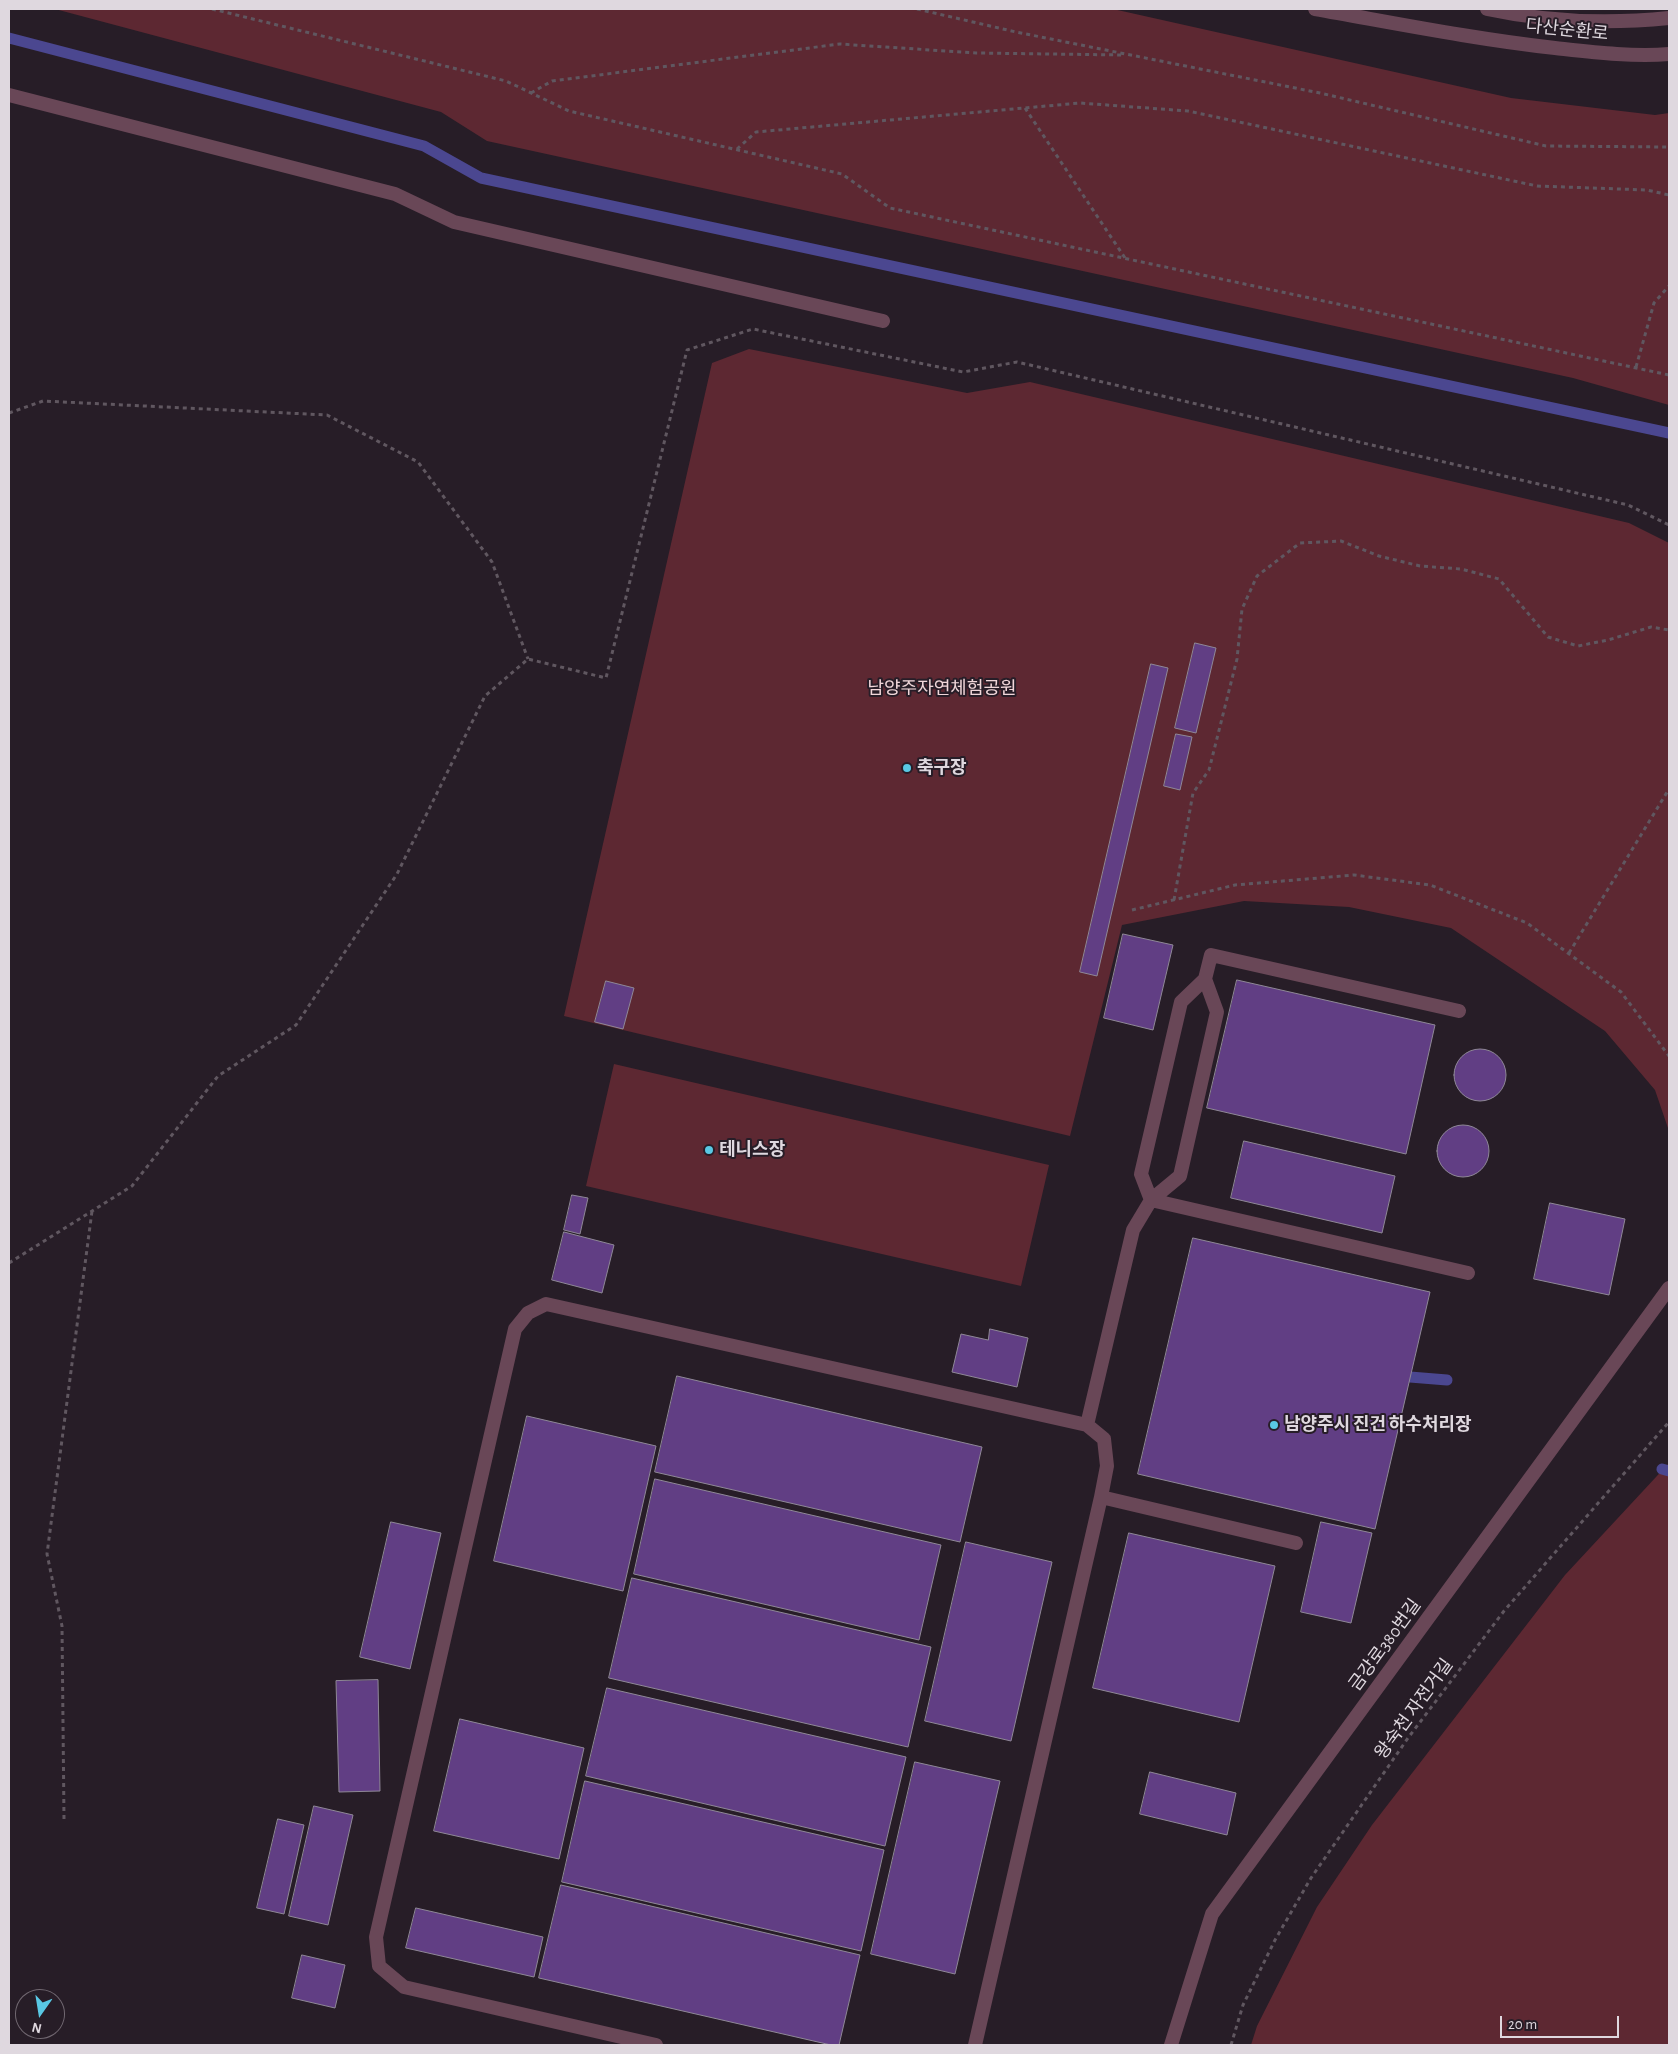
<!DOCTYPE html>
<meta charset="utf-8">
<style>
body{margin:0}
#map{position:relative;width:1678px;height:2054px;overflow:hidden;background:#271d27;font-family:"Alegreya Sans",sans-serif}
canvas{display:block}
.frame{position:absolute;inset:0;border:10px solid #dfd8df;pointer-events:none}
.north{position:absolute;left:15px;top:1989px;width:50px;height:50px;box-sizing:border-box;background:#271d27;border:1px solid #716871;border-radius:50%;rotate:193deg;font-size:14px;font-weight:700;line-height:20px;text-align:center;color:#dfd8df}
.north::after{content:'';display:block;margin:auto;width:18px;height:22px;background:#59c8e4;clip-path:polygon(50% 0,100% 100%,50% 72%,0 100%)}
.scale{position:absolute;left:1500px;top:2016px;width:119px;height:22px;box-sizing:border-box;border:2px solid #dfd8df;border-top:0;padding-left:6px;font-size:15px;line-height:18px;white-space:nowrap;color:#dfd8df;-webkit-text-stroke:4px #271d27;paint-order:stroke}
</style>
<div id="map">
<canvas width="1678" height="2054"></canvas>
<div class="frame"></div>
<div class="north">N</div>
<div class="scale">20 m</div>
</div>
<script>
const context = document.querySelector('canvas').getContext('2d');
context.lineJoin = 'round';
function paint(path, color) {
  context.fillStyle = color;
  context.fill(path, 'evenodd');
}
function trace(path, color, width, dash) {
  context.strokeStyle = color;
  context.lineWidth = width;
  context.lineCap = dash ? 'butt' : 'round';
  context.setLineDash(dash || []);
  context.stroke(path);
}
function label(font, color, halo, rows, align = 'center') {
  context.font = font + ' "Alegreya Sans","Noto Sans KR",sans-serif';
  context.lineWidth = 4;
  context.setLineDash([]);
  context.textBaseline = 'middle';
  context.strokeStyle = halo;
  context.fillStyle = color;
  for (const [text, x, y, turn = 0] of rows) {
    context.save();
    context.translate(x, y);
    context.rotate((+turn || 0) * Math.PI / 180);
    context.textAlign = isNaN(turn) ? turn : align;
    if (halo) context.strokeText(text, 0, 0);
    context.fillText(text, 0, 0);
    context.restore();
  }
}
paint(new Path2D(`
 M55,9H1113L1511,98L1655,115L1669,113V405L1573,378L487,141L441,112Z
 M749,349L967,393L1030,382L1629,523L1669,543V1131L1655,1090L1605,1031L1451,928L1349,907L1244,901L1122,925L1070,1136L564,1016L712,363Z
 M614,1064L1049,1165L1021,1286L586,1186Z
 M1669,1463V2045H1251L1257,2026L1317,1907L1372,1825L1565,1575Z`), '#5d2832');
trace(new Path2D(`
 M9,38L424,146L481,178L1669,433
 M1410,1377L1447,1380
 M1662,1469L1669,1471`), '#4b4790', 11);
const building = new Path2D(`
 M1195,643L1216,648L1196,733L1175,728Z
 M1151,664L1168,668L1097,976L1080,972Z
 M1176,734L1192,737L1180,790L1164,786Z
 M1123,934L1173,945L1153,1030L1104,1018Z
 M1237,980L1435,1025L1406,1154L1207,1108Z
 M606,981L634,988L623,1029L595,1022Z
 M1454 1075a26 26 0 1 1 52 0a26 26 0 1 1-52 0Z
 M1437 1151a26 26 0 1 1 52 0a26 26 0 1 1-52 0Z
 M1244,1141L1395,1176L1382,1233L1231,1198Z
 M572,1195L588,1198L580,1234L564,1230Z
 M1550,1203L1625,1219L1609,1295L1534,1279Z
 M564,1232L614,1245L602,1293L552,1280Z
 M1193,1238L1430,1292L1375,1529L1138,1474Z
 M990,1329L1028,1338L1017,1387L952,1372L961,1334L988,1340Z
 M677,1376L982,1447L960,1542L655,1472Z
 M527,1416L656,1446L623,1591L494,1561Z
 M655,1479L941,1545L919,1640L634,1574Z
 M391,1522L441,1533L410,1669L360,1657Z
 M1321,1522L1372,1533L1351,1623L1301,1612Z
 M1129,1533L1275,1566L1239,1722L1093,1688Z
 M966,1542L1052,1562L1011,1741L925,1721Z
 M632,1578L931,1647L908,1747L609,1678Z
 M378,1680L380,1791L339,1792L336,1681Z
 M607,1688L906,1757L885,1846L586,1776Z
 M460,1719L584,1748L559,1859L434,1831Z
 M915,1762L1000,1781L955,1974L871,1954Z
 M1150,1772L1236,1793L1227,1835L1140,1814Z
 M585,1781L884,1850L861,1951L562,1882Z
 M314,1806L353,1815L328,1925L289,1916Z
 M278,1819L304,1825L284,1914L257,1908Z
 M561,1885L860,1955L839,2045H831L539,1978Z
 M416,1908L543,1937L534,1977L406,1948Z
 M302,1955L345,1965L335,2008L292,1998Z`);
paint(building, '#613e84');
trace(building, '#8f8897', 1);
trace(new Path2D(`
 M212,9L506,81L569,111L842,174L890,208L1669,375
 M917,9L1016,32L1320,93L1546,146L1669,147
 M531,93L552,81L840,44L976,53L1124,55
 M1025,108L1125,258
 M737,149L756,132L1080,103L1188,111L1537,186L1647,190L1669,195
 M1636,367L1654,303L1669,286
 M9,413L43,401L327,415L418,462L492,562L528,659
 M1174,900L1193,793L1209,770L1237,659L1242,609L1257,576L1300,543L1341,541L1379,556L1420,566L1461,569L1499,579L1548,637L1578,646L1608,640L1651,627L1669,630
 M1132,910L1235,885L1354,875L1430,885L1527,923L1621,992L1669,1056
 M1569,953L1669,789
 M9,1263L132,1186L218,1076L296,1025L397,874L485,696L528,659L606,678L687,350L753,329L963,372L1017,362L1628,505L1669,525
 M64,1819L62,1626L47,1554L92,1211
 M1231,2045L1243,2005L1275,1940L1311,1878L1408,1738L1504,1611L1669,1422`), '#605760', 3, [4, 4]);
trace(new Path2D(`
 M1205,979L1217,1012L1180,1176L1151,1200L1141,1174L1181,1002L1205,979L1211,955L1459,1011
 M1087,1425L1133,1230L1151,1200L1468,1273
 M1101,1497L1296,1543
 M656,2045L404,1987L379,1966L376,1937L515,1329L528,1313L546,1304L1087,1425L1104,1439L1107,1466L1101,1497L975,2045`), '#694757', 14);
trace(new Path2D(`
 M9,95L395,194L454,222L883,321
 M1171,2045L1212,1914L1669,1288`), '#694757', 14);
trace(new Path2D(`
 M1315,9C1395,23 1474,39 1555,48C1592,52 1632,57 1669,54
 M1487,9C1547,22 1609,24 1669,18`), '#694757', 14);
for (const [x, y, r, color] of [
 [907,768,5,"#59c8e4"],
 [709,1150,5,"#59c8e4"],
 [1274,1425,5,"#59c8e4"]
]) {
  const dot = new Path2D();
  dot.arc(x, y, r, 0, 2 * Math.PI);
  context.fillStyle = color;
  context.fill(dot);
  trace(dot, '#271d27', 2);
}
label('18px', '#dfd8df', '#271d27', [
 ["다산순환로",1567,30,6],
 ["금강로380번길",1385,1645,-54],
 ["왕숙천 자전거길",1414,1709,-54]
]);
label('18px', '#f0d6d9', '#271d27', [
 ["남양주자연체험공원",942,689]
]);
label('bold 18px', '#dfd8df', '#271d27', [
 ["축구장",917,768],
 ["테니스장",719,1150],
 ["남양주시 진건 하수처리장",1284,1425]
], 'left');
</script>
